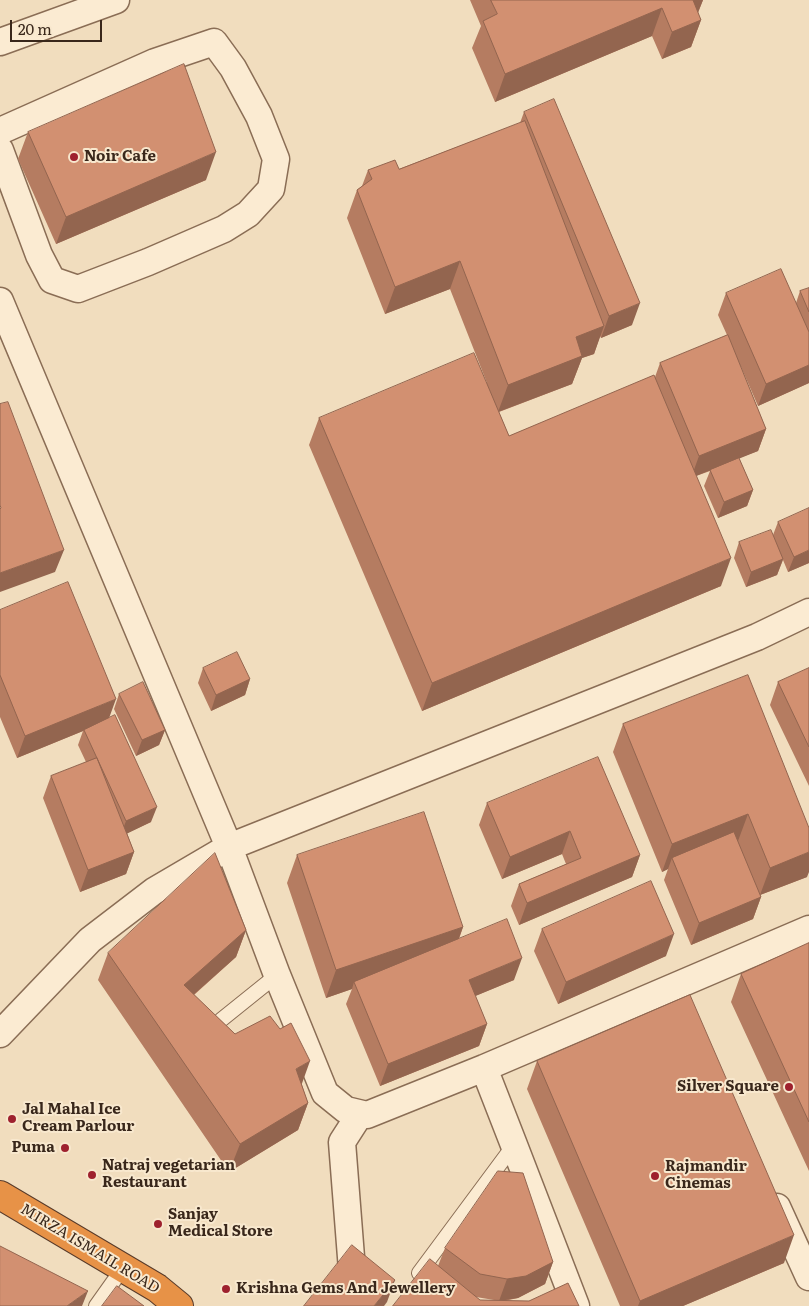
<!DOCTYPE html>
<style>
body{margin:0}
#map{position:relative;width:809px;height:1306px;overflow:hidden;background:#f1ddbe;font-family:Literata,serif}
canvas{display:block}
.scale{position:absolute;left:10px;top:20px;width:92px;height:22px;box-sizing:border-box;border:2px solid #39271b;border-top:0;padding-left:6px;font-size:15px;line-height:18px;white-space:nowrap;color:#39271b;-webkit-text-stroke:4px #f8e8ce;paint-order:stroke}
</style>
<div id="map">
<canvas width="809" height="1306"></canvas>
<div class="scale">20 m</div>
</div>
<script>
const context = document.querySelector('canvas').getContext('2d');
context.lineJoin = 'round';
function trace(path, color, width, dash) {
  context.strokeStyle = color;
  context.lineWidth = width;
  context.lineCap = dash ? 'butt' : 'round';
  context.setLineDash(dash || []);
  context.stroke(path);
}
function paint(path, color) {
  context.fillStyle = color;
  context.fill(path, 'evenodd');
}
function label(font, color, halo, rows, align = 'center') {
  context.font = font + ' Literata,serif';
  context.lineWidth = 4;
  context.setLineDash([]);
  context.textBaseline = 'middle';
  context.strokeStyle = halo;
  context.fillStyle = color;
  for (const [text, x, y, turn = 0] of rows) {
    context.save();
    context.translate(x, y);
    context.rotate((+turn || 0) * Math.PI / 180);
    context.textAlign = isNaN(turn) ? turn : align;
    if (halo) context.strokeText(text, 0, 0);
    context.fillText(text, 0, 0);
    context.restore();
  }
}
const lane = new Path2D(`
 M221,1020L277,975
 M419,1273L514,1145
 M96,1306L123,1268`);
const street = new Path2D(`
 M0,42L116,0
 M0,131L155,62L214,42L233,68L259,116L276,159L271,189L248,214L224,229L148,262L78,289L52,280L39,255L0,150
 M0,301L229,847L277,975L325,1093L346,1110L367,1115L484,1068L809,929
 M0,1034L90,940L154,891L229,847L757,637L809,612
 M484,1068L514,1145L576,1306
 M777,1207L809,1277
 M352,1270L342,1142L360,1114`);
const highway = new Path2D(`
 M0,1195L157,1288L179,1306`);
trace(lane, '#8a6d55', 16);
trace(street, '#8a6d55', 29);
trace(highway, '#583b2a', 30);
trace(lane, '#fbebd2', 14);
trace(street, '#fbebd2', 26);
trace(highway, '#e79247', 28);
paint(new Path2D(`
 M470,0H703L698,13L701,20L691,47L662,59L652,36L495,102L472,48L481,26Z
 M524,112L632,325L601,338L600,336L594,354L582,358L572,384L499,412L509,436L655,377L660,363L727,335L718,315L726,293L796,303L800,291L809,288V383L758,406L738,360L766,429L758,451L739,458L753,490L747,506L718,518L704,486L710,471L696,476L721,586L422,711L309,445L319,418L487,383L450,289L385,314L347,218L357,190L362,186L368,170L399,169L520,123Z
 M28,132L206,180L56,244L18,159Z
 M778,522L809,563L788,572L783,560L777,575L746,587L734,558L739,542L773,535Z
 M0,610L109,718L151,822L127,833L134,852L126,874L80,892L43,798L51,776L86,762L78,745L83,731L17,758L0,717Z
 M203,668L250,679L245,695L211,711L198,683Z
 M809,668V786L770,705L778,682Z
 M748,675L807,877L760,895L761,897L753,919L691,945L664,880L668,869L662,872L613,752L623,724Z
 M119,694L165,730L159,745L136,756L114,709Z
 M487,803L640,855L632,877L519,925L511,906L519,884L566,864L562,854L502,879L479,825Z
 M297,855L463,927L459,939L514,980L475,996L487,1024L479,1046L380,1086L346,1004L352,989L326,998L287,883Z
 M542,929L666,956L558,1004L534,951Z
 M246,930L236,957L194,995L235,1034L302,1085L308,1103L298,1130L229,1172L98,980L108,953Z
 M809,943V1171L731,1002L741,974Z
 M537,1061L784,1263L683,1306H620L527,1089Z
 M445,1248L553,1262L545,1284L518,1298L504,1301L579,1306H393L438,1266ZM476,1297L494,1300H480Z`), '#b57c61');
paint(new Path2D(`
 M690,0H703L696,17Z
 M662,8L652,36L495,102L505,74Z
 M701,20L691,47L662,59L672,32Z
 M216,152L206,180L56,244L66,217Z
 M460,261L450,289L385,314L395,287Z
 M640,303L632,325L601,338L609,316Z
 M604,326L594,354L582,358L572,384L498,412L508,385L576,337Z
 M809,365V383L758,406L766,384Z
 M766,429L758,451L691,478L699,456Z
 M753,490L747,506L718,518L724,502Z
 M64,550L55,572L0,592V573Z
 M809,550V563L788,572L794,557Z
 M731,558L721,586L422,711L432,683Z
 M783,559L777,575L746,587L751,572Z
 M250,679L245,695L211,711L216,695Z
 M116,699L108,721L84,730L83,731L17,758L25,736Z
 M165,730L159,745L136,756L142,740Z
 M157,807L151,822L120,837L126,821Z
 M748,814L738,841L675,866L672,858L668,869L662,872L672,844Z
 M570,831L562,854L502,879L510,857Z
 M134,852L126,874L80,892L88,870Z
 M809,852V872L807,877L760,895L770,868Z
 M640,855L632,877L519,925L527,903Z
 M761,897L753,919L691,945L699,923Z
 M463,927L453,954L354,982L352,989L326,998L336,970Z
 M246,930L236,957L174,1012L184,985Z
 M674,934L666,956L558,1004L566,982Z
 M522,958L514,980L461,1002L469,980Z
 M487,1024L479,1046L380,1086L388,1064Z
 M310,1061L300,1089L296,1069Z
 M308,1103L298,1130L229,1172L240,1144Z
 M794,1235L784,1263L683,1306H638L640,1301Z
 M553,1262L545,1284L518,1298L499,1301L507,1279Z
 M395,1280L387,1302L384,1306H374Z
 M88,1291L82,1306H67Z`), '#93654f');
const building = new Path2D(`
 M491,0H693L701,20L672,32L662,8L505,74L483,21L497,14Z
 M184,64L216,152L66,217L28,132Z
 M554,99L640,303L609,316L524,112Z
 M525,121L604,326L576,337L582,356L508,385L460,261L395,287L357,190L372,179L368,170L395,160L399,169Z
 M781,269L809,332V365L766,384L726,293Z
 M809,288V312L800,291Z
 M728,335L766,429L699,456L660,363Z
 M474,353L509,436L654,375L731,558L432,683L319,418Z
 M8,402L64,550L0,573V509L1,508L0,505V404Z
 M739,458L753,490L724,502L710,470Z
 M809,508V550L794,557L778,522Z
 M771,530L783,559L751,572L739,542Z
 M68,582L116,699L25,736L0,675V610Z
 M237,652L250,679L216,695L203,668Z
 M809,668V747L778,682Z
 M748,675L809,828V852L770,868L748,814L672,844L623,724Z
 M143,682L165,730L142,740L119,694Z
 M115,715L157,807L126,821L84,730Z
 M598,757L640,855L527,903L519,884L581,858L570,831L510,857L487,803Z
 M97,758L134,852L88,870L51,776Z
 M424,812L463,927L336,970L297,855Z
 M734,832L761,897L699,923L672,858Z
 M215,853L246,930L184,985L235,1034L270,1016L280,1029L291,1023L310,1061L296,1069L308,1103L240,1144L108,953Z
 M651,881L674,934L566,982L542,929Z
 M507,919L522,958L469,980L487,1024L388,1064L354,982Z
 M809,943V1122L741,974Z
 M690,995L794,1235L640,1301L537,1061Z
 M498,1171L523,1173L553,1262L526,1276L507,1279L480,1274L445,1248Z
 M352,1245L395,1280L374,1306H304Z
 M0,1246L88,1291L67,1306H0Z
 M430,1259L480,1300L529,1301L568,1283L579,1306H393Z
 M117,1286L144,1306H102Z`);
paint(building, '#d29071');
trace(building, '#93654f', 1);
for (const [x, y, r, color] of [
 [74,157,5,"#9e212e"],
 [789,1087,5,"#9e212e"],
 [12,1119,5,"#9e212e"],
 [65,1148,5,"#9e212e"],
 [92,1175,5,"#9e212e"],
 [655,1176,5,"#9e212e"],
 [158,1224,5,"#9e212e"],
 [226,1289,5,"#9e212e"]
]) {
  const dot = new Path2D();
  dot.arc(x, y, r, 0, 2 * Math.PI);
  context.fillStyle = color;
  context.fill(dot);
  trace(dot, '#f8e8ce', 2);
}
label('bold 15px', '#39271b', '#f8e8ce', [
 ["Noir Cafe",84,157],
 ["Silver Square",779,1087,"right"],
 ["Jal Mahal Ice",22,1110],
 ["Cream Parlour",22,1127],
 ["Puma",55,1148,"right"],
 ["Natraj vegetarian",102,1166],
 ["Restaurant",102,1183],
 ["Rajmandir",665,1167],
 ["Cinemas",665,1184],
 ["Sanjay",168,1215],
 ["Medical Store",168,1232],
 ["Krishna Gems And Jewellery",236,1289]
], 'left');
label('15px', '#39271b', '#f8e8ce', [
 ["MIRZA ISMAIL ROAD",90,1249,31]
]);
</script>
